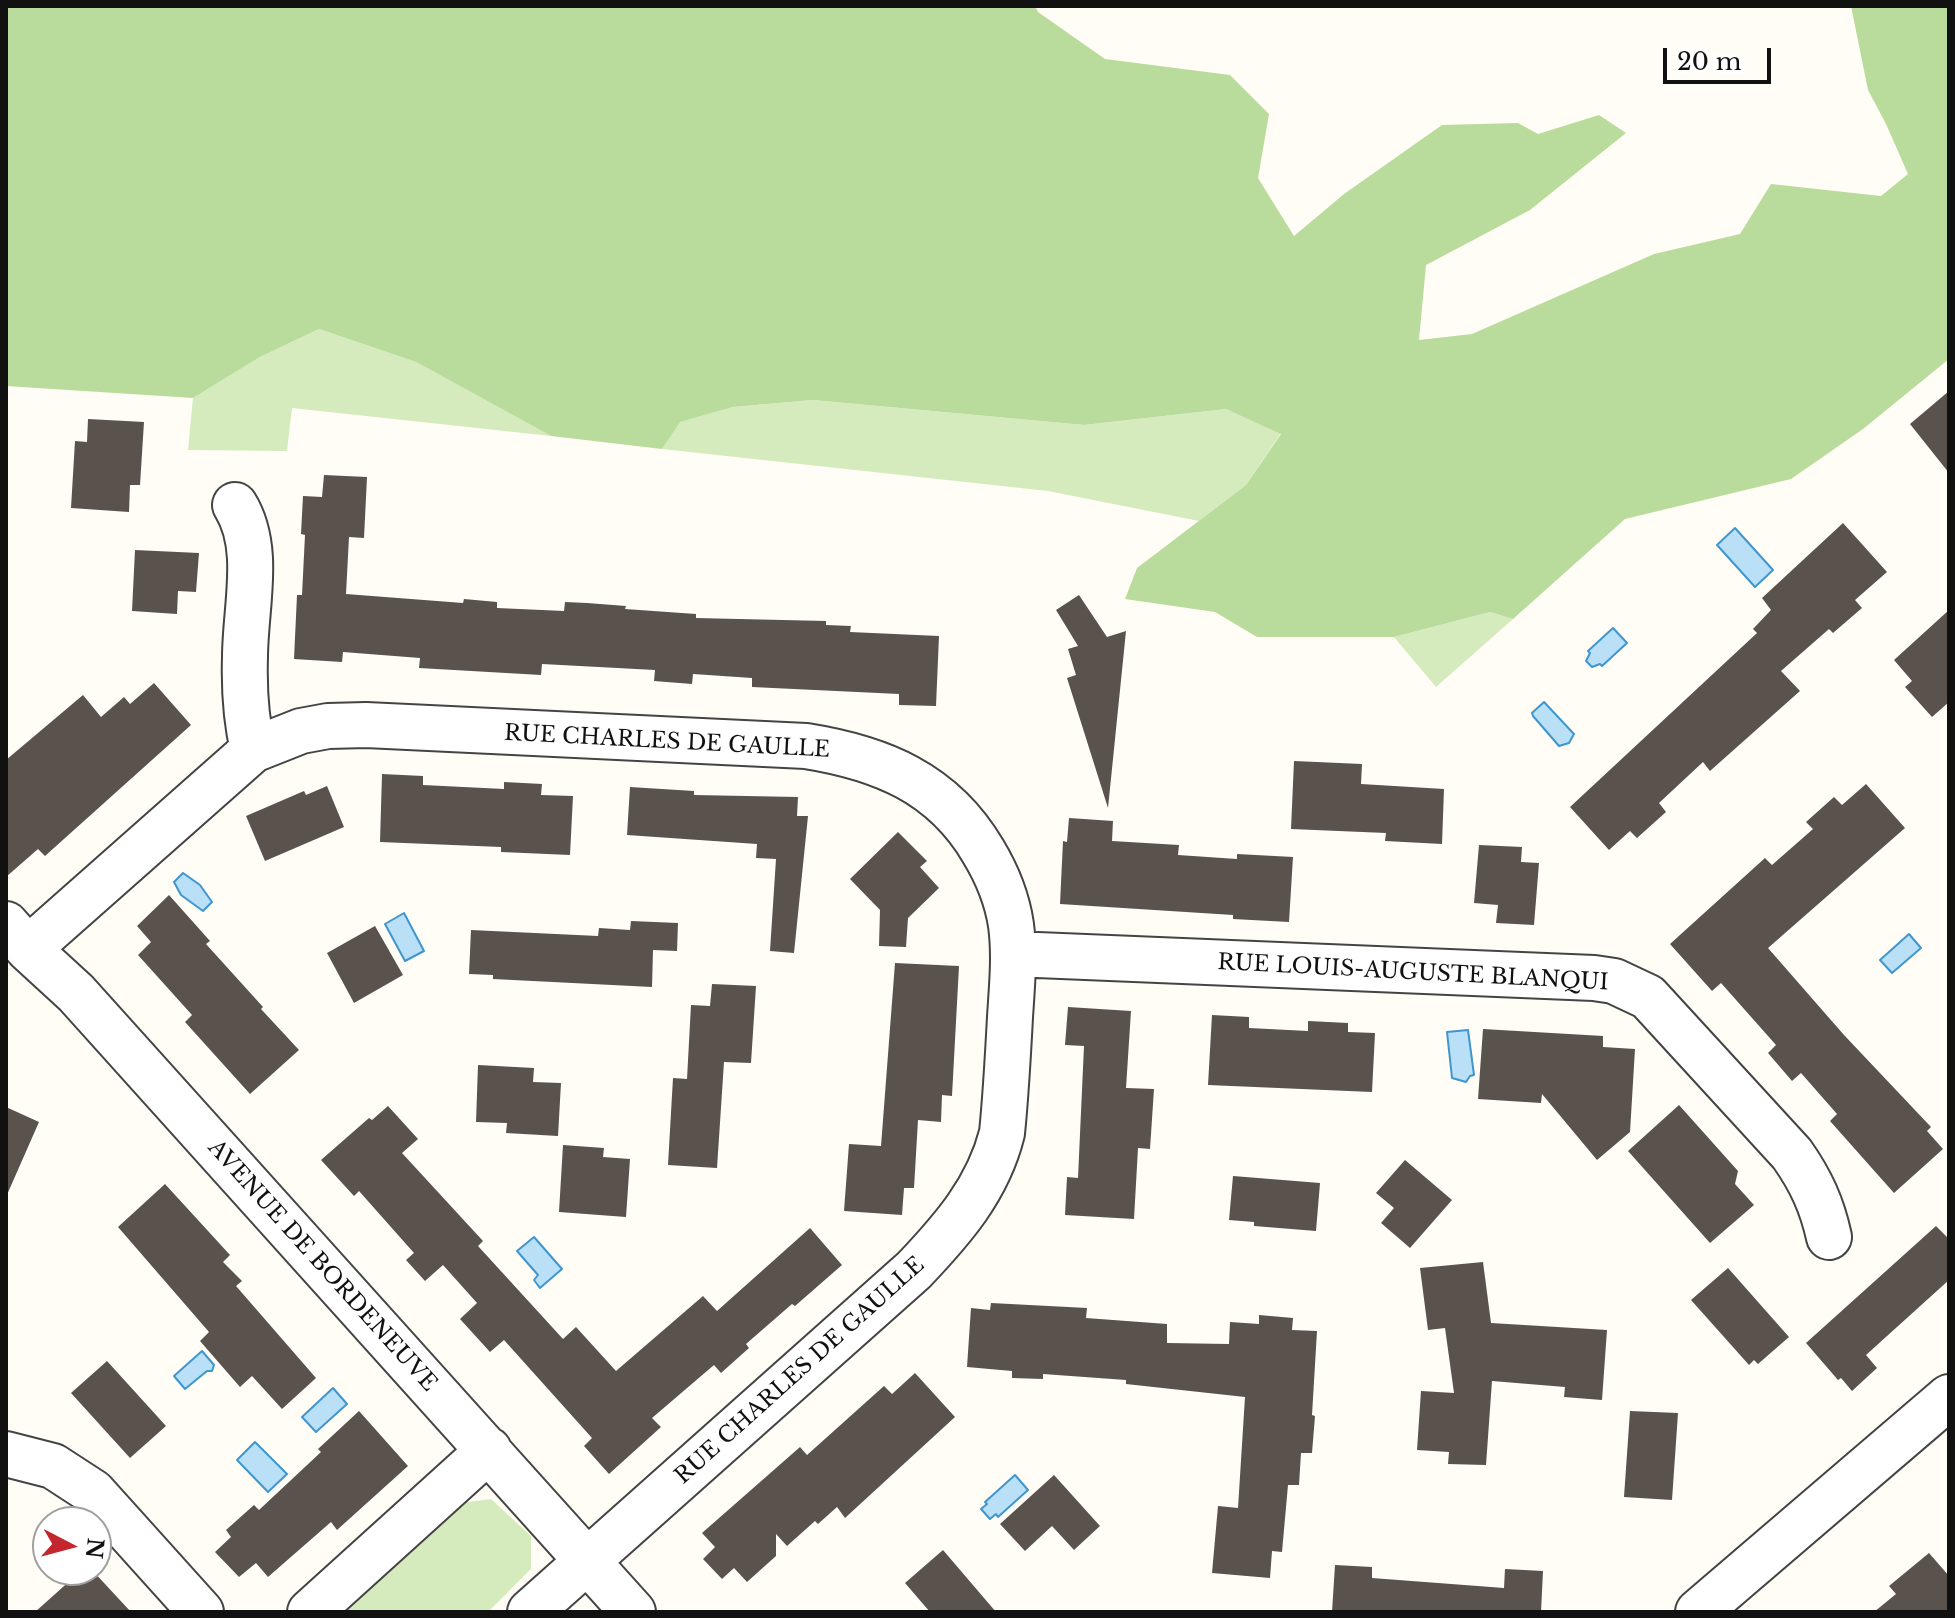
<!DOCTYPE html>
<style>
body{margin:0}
#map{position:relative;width:1955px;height:1618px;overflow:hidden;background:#fffdf5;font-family:"Libre Baskerville",serif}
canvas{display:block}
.frame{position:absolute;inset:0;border:8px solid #111;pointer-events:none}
.north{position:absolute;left:32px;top:1506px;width:80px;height:80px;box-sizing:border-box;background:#fff;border:2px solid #a0a0a0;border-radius:50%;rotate:96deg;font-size:22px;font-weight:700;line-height:32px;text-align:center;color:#111}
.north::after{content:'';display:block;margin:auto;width:28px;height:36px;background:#c4262e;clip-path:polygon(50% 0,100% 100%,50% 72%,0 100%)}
.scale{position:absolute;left:1663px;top:48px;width:108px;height:36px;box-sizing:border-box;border:4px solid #111;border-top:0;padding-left:10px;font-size:24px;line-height:28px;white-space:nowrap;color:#111;-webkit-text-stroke:6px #fff;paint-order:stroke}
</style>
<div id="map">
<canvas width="1955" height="1618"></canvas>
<div class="frame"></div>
<div class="north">N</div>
<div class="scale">20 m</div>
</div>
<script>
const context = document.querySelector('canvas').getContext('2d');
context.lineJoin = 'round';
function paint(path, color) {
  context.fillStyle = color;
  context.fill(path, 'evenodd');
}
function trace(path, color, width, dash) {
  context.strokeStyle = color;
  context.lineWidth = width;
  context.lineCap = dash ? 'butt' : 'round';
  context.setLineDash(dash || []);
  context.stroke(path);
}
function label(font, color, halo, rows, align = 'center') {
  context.font = font + ' "Libre Baskerville",serif';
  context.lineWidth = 8;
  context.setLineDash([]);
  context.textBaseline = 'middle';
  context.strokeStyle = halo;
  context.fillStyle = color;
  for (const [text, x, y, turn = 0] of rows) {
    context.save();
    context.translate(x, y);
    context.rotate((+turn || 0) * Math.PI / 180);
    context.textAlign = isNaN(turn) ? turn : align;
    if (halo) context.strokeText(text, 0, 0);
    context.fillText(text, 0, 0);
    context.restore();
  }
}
paint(new Path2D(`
 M319,329L416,362L551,436L292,408L287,451L188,450L193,398L260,357Z
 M813,400L1084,425L1226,409L1281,433L1246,485L1199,521L1048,491L662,449L679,422L733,407Z
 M1490,612L1513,619L1436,687L1394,637Z
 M491,1499L531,1536V1569L488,1612H342L453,1504Z`), '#d5ebbd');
paint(new Path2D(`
 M6,6H1035L1038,12L1105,59L1230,75L1269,114L1258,178L1294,236L1344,194L1442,125L1518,123L1538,134L1599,115L1626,133L1530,210L1426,265L1419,340L1472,334L1654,254L1740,234L1771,184L1881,196L1908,174L1886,124L1868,90L1851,6H1949V359L1863,429L1791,479L1625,519L1513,619L1490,612L1394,637H1257L1215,612L1125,599L1137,568L1246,485L1281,434L1226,409L1084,425L813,400L733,407L680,422L662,449L551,436L416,362L319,329L260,357L193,398L6,386Z`), '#b9dc9c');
const water = new Path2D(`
 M1735,528L1773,570L1755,587L1717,545Z
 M1613,628L1627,643L1602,666L1600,664L1592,667L1586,661L1590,653L1588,651Z
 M1544,702L1574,734L1569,743L1559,746L1533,716L1532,713Z
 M183,873L200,885L212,902L203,911L181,895L174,882Z
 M404,913L424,951L405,961L385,924Z
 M1909,934L1921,948L1892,973L1880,960Z
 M1468,1030L1474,1075L1470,1076L1466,1082L1452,1078L1447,1032Z
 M534,1237L562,1269L540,1288L534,1280L538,1275L517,1251Z
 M202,1351L214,1365L212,1371H207L185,1389L174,1376Z
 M333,1388L347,1404L316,1432L302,1417Z
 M255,1442L287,1474L268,1492L237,1460Z
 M1015,1475L1028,1490L998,1517L996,1514L990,1519L981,1509L987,1504L985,1502Z`);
paint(water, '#b9e0f7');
trace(water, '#3f96cf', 2);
paint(new Path2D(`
 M1949,391V473L1910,424Z
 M88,419L144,422L140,485H130L129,512L71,508L75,441L87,442Z
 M324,475L367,477L364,538L349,537L346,594L463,603L464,599L497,602V608L564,611L565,602L587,603L626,606L625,609L696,614V618L826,621V625L851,626L850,632L939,636L936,706L899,705V694L752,687V678L693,674L692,684L654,681L655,670L542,664L541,675L419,668L420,658L343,652L342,662L294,659L297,595H302L305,535L301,534L303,496L322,497Z
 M1843,523L1887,572L1855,600L1862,608L1833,633L1829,629L1781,671L1800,691L1710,771L1703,762L1659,803L1666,812L1637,838L1630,831L1609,850L1570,807L1757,633L1753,629L1771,610L1762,598Z
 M135,550L199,553L196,592L178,591L177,614L132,611Z
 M1079,595L1107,637L1126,631L1108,808L1067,678L1076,675L1068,649L1078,646L1056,610Z
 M1949,610V702L1932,717L1905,687L1912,681L1894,660Z
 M154,683L191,725L45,856L38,849L6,877V760L83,695L101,717L124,697L130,704Z
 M1294,761L1362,764L1361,784L1444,789L1442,844L1385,841L1386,833L1291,829Z
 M382,774L423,776V785L504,789V782L542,784L541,795L573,796L570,855L501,852V847L380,842Z
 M1866,784L1905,828L1768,948L1844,1035L1931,1127L1927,1131L1943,1149L1894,1193L1830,1121L1837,1114L1801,1073L1792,1081L1768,1053L1776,1045L1721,983L1712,991L1670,944L1765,858L1772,865L1813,829L1806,822L1834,797L1842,805Z
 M327,786L344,827L265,861L246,816L304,791L306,795Z
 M630,787L694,791V795L798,797L797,816H808L794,953L770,951L776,859L756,858L757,844L627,835Z
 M1069,818L1113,821L1112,841L1179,845L1178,855L1237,859V854L1293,857L1289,922L1233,919V915L1060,904L1063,841L1067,842Z
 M898,832L927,861L920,867L939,888L908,918L906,947L879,946L880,910L850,879Z
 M1479,845L1522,847L1521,862L1539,863L1534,925L1496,923L1498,905L1474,903Z
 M169,895L210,941L206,944L263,1007L261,1009L299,1050L250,1094L185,1022L192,1015L138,955L151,942L137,926Z
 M631,921L678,923L677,951L653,950L652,987L493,979V975L469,974L471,930L598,936L599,928L630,930Z
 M375,926L403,975L354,1003L327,953Z
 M895,963L959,966L952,1096L942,1095L941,1122L918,1120L914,1188H904L902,1215L844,1211L849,1144L881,1146Z
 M712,984L756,986L751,1063L724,1062L717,1168L668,1165L673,1078L687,1079L691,1005L710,1006Z
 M1068,1007L1131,1011L1126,1088L1154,1089L1150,1149L1138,1148L1134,1219L1065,1215L1067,1177L1078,1178L1084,1046L1065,1045Z
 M1212,1015L1249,1017V1028L1308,1031V1021L1348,1023V1032L1375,1033L1372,1092L1208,1085Z
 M1483,1029L1603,1036V1047L1635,1049L1630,1132L1597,1160L1542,1094L1541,1103L1478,1099Z
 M478,1065L534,1068L533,1082L561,1083L558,1136L506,1133L507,1123L476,1122Z
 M1679,1105L1738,1171L1735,1184L1754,1205L1710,1243L1628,1151Z
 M388,1106L418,1139L402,1153L483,1241L478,1246L563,1339L576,1327L616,1371L703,1296L717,1311L810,1228L842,1265L795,1306L792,1304L746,1344L749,1348L721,1373L714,1365L652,1418L661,1427L609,1474L584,1446L592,1438L504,1340L490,1352L460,1319L477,1303L443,1265L425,1281L406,1260L414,1253L359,1191L354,1196L321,1160L369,1118L372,1120Z
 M6,1107L39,1122L6,1197Z
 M563,1145L604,1148L603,1157L630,1159L626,1217L559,1212Z
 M1405,1160L1452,1200L1410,1248L1381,1223L1394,1208L1376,1193Z
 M1233,1176L1320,1183L1316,1231L1254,1226V1222L1229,1220Z
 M165,1184L230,1255L223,1262L242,1281L236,1286L316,1378L282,1409L252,1376L240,1387L200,1341L209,1332L118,1227Z
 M1936,1226L1949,1239V1280L1866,1355L1877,1368L1852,1391L1841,1378L1838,1380L1806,1343Z
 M1483,1262L1491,1323L1607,1330L1602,1400L1564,1397L1565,1387L1492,1381L1486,1465L1448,1464L1449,1452L1417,1450L1421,1391L1454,1393L1445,1328L1428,1330L1420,1268Z
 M1728,1268L1789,1337L1758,1364L1754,1360L1749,1365L1691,1300Z
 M991,1303L1087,1308L1086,1318L1167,1324V1343L1229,1344L1230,1322L1259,1324V1315L1293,1318L1292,1330L1317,1331L1312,1415L1315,1416L1312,1453H1301L1299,1485H1288L1282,1552L1272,1551L1270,1578L1212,1573L1218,1506L1238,1508L1245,1397L1126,1384V1380L1043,1374V1379L1012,1378V1371L967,1367L971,1308L990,1310Z
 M107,1361L166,1426L130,1458L71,1393Z
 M915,1373L955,1417L845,1518L837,1507L818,1524L815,1521L787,1546L776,1534V1556L747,1582L734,1568L722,1579L703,1559L715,1547L702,1533L800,1447L807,1455L884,1386L892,1394Z
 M359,1411L408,1466L337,1530L331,1522L268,1577L256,1563L239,1577L215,1552L231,1537L226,1530L254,1505L259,1510L321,1452L318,1449Z
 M1630,1411L1678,1413L1672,1500L1624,1497Z
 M1054,1475L1100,1526L1074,1550L1052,1526L1025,1551L1000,1524Z
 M943,1550L996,1612H930L905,1583Z
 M1929,1553L1949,1576V1612H1874L1896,1594L1889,1586Z
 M1335,1565L1372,1567V1578L1504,1588L1505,1569L1543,1571L1541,1612H1332Z
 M82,1570H92L131,1612H35Z`), '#5a524d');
const minor = new Path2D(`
 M235,505C262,548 245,608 245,657C244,688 246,720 253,750
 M6,924L28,949L76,993L633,1612
 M28,949L253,750L301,731L328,726L366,725L806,746C881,758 943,783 983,851C997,874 1007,898 1011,925C1015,955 1012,986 1010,1017C1008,1055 1006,1094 1002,1133C988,1189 953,1229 914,1270L530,1612
 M1013,954L1594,978L1614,981L1648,997L1792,1154C1811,1181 1822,1205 1829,1237
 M6,1454L53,1466L93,1492L201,1612
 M310,1612L489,1450
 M1698,1612L1949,1397`);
trace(minor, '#444', 48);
trace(minor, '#fff', 44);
label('22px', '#111', '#fff', [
 ["RUE CHARLES DE GAULLE",667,742,3],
 ["RUE LOUIS-AUGUSTE BLANQUI",1413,973,3],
 ["AVENUE DE BORDENEUVE",322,1266,48],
 ["RUE CHARLES DE GAULLE",800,1371,-42]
]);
</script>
